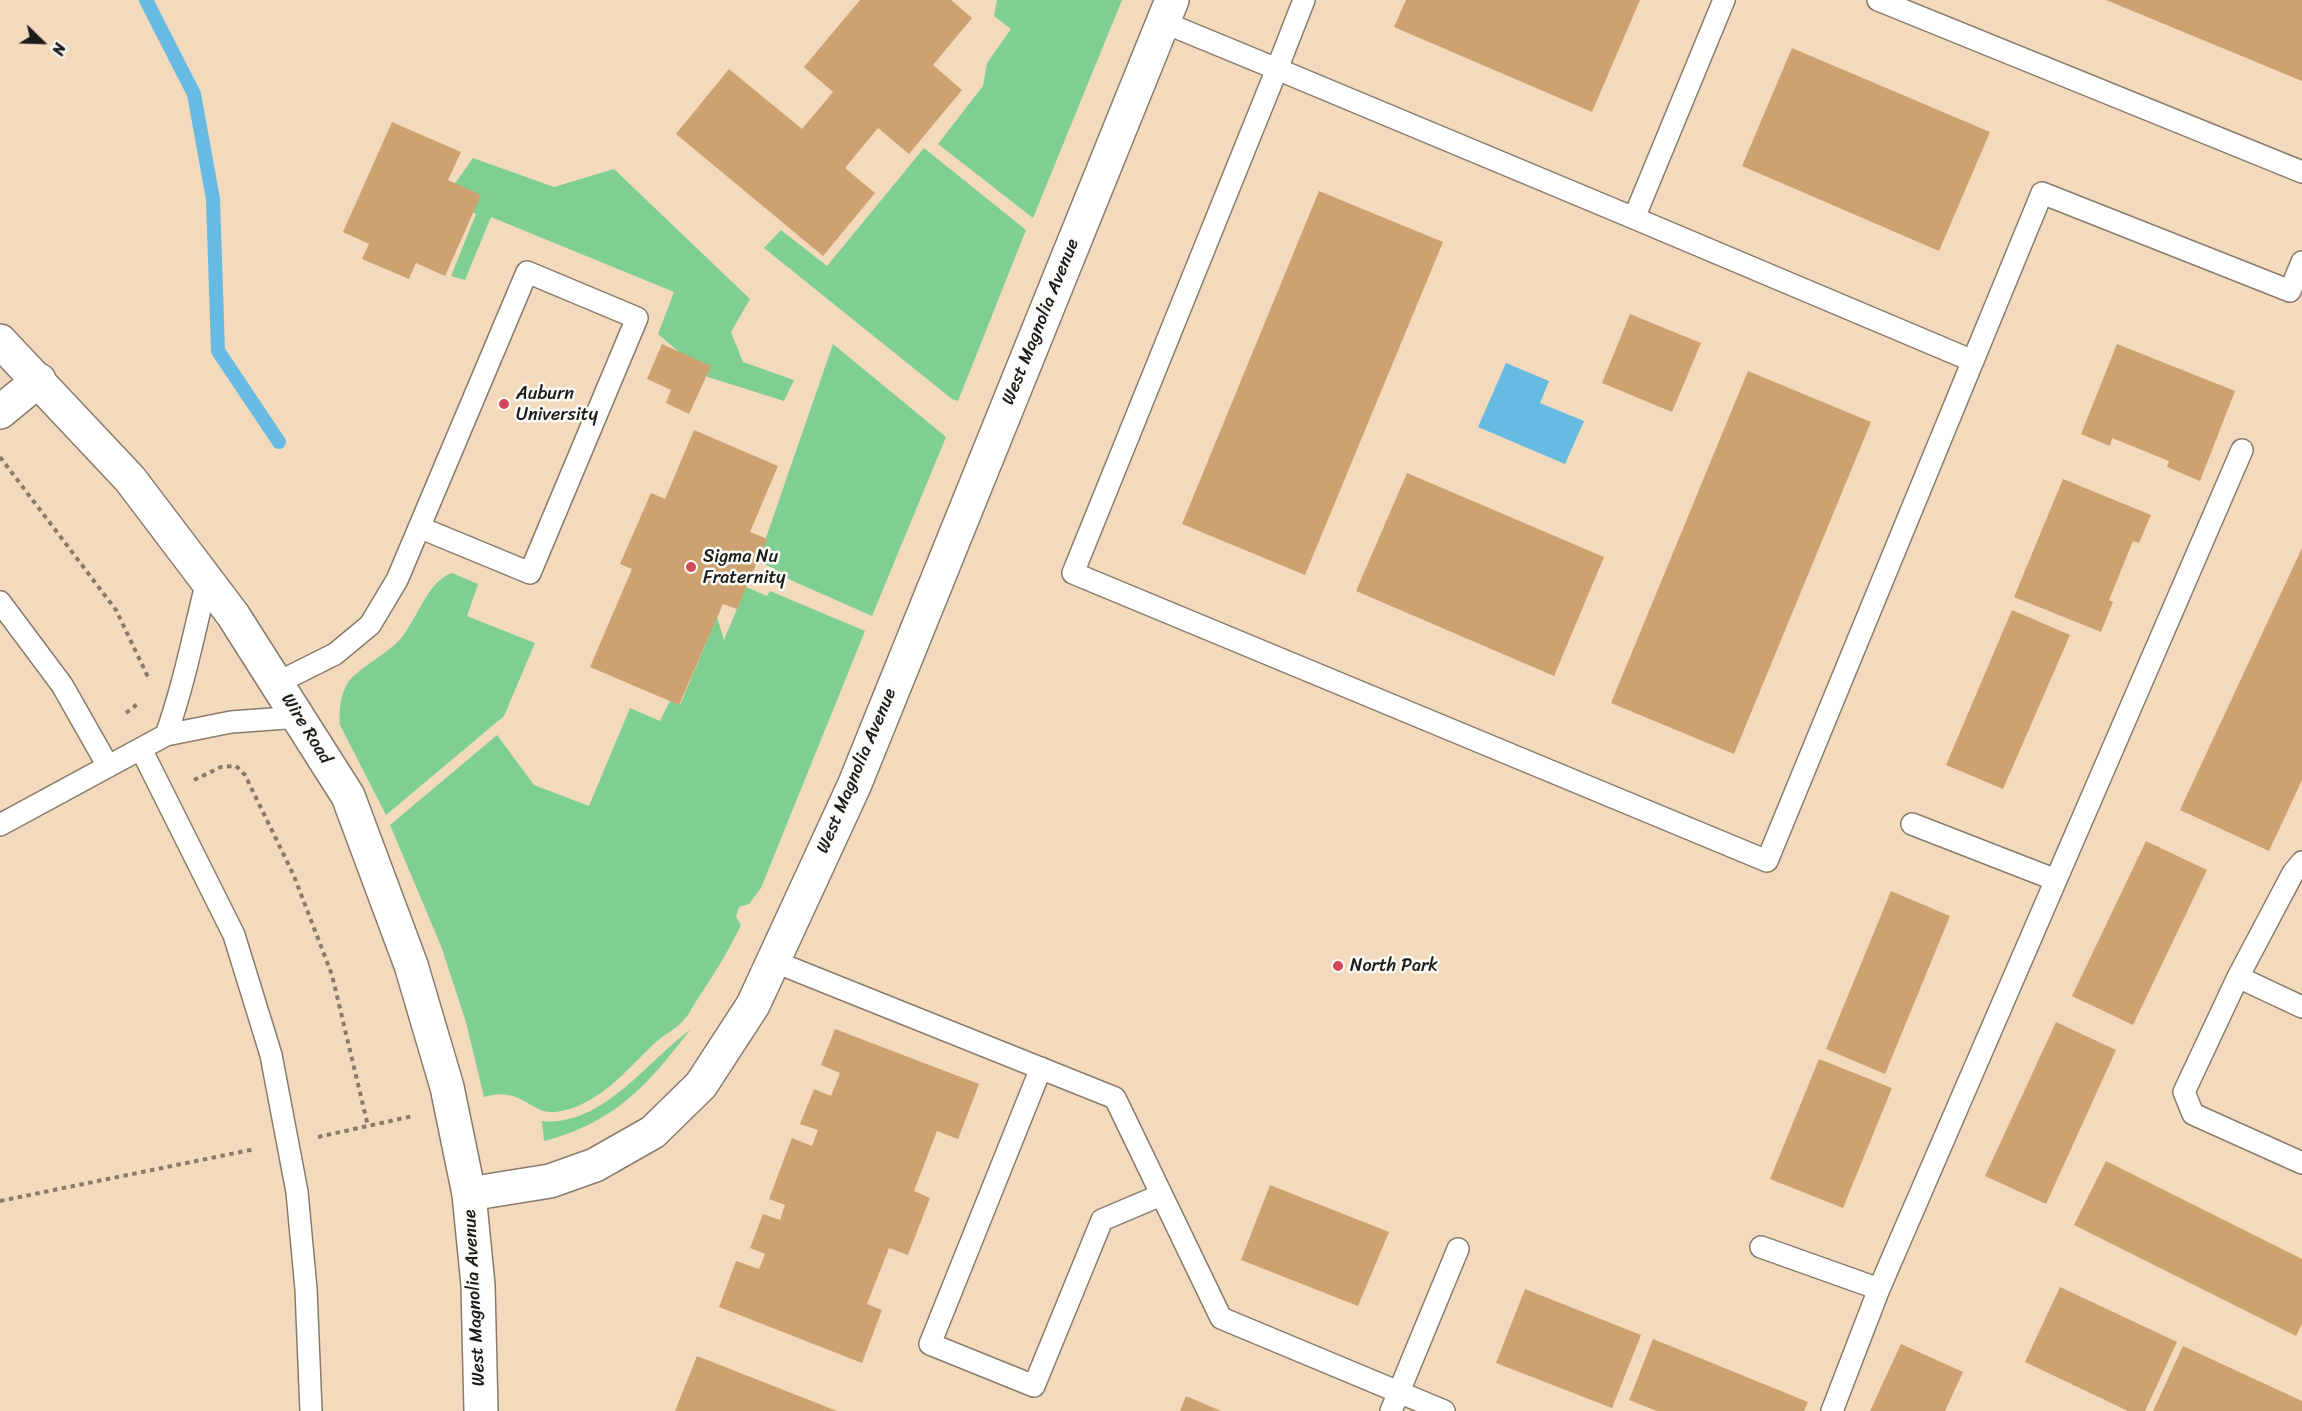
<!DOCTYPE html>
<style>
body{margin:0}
#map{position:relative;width:2302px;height:1411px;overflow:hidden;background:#f3dabc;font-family:Sriracha,sans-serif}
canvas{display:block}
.north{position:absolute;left:12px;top:12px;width:60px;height:60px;-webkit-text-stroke:4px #fdfcf7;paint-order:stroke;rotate:113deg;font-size:16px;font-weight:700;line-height:24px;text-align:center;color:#1c1c1c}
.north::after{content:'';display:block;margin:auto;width:21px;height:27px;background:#1c1c1c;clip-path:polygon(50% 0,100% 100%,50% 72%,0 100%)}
</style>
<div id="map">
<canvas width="2302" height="1411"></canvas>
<div class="north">N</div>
</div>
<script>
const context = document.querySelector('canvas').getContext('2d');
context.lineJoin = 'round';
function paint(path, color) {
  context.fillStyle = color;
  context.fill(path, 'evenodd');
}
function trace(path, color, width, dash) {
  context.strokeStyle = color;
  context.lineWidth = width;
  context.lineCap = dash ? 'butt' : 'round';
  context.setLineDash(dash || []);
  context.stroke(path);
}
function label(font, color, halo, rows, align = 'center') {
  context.font = font + ' Sriracha,sans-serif';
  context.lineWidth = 5;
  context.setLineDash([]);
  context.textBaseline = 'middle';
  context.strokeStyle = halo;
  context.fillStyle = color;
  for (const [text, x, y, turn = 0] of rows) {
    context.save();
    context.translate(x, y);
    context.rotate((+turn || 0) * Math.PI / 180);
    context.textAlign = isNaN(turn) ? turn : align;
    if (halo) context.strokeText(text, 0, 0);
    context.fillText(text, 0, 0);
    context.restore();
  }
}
paint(new Path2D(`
 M997,0H1122L1033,218L938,144L983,86L987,63L1011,29L994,16Z
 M924,148L1026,230L958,401L952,399L764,248L781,230L827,266Z
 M473,158L554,187L614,169L750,299L731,332L743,362L794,380L784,401L708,377L658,334L674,292L491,217L465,280L451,276L476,214L446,196Z
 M833,344L946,437L872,616L777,574L779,571L758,561Z
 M452,573L478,584L467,616L535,643L504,716L386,815L340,725C339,710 340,694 349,681C359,668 389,653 402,637C418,617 428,581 452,573Z
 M746,587L767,596L770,591L865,631L761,888L749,904L739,907L736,917L741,925C728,952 713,976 697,1000C692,1007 688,1017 681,1023C674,1030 664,1035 656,1042C627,1069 599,1106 556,1112C530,1115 522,1085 484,1097L466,1022L441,946L390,825L497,735L534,785L589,806L630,708L660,721L670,701L680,705L717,617L724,640Z
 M690,1030C647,1086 614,1123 544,1141L542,1121C602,1127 646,1062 690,1030Z`), '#7fd090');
paint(new Path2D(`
 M1506,363L1549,381L1540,403L1584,421L1565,464L1478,427Z`), '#67bbe3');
trace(new Path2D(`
 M146,0L194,94L213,199L218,351L279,442`), '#67bbe3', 14);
paint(new Path2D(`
 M860,0H951L972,18L933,65L962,90L909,154L878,128L845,168L875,193L823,256L676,134L729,69L802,129L833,92L804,67Z
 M1406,0H1640L1592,112L1394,27Z
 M2106,0H2302V81Z
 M1792,48L1990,132L1939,251L1742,166Z
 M392,122L461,152L448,180L481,195L445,276L416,263L409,279L362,259L369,244L343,232Z
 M1319,191L1443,242L1305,575L1182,524Z
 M1630,314L1701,343L1672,412L1602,383Z
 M662,344L711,366L689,414L666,403L671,390L647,379Z
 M2117,344L2235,391L2200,481L2167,467L2169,461L2112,438L2110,446L2081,434Z
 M1748,371L1871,422L1734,754L1611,703Z
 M694,430L778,466L750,532L767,539L737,609L723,604L679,705L590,667L632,569L620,564L651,493L665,499Z
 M1407,473L1604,557L1554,676L1356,591Z
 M2063,479L2151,515L2139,543L2133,541L2109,600L2113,602L2101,632L2014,597Z
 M2302,548V780L2269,851L2180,810Z
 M2012,610L2070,635L2003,789L1946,765Z
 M2146,841L2207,870L2133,1025L2072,996Z
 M1891,891L1950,916L1885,1074L1826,1049Z
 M2056,1022L2116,1050L2046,1204L1985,1176Z
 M835,1029L979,1084L958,1139L937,1131L914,1191L930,1198L908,1255L889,1248L867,1304L882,1310L862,1363L719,1307L736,1261L759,1269L765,1254L750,1248L763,1214L780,1220L785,1205L769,1199L792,1138L812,1146L818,1130L800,1124L814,1089L831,1096L840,1073L821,1065Z
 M1819,1059L1892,1088L1843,1208L1770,1179Z
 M2106,1161L2302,1259V1324L2296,1336L2074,1225Z
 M1270,1185L1389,1232L1358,1306L1241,1260Z
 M2060,1287L2177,1342L2145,1411H2128L2025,1362Z
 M1525,1289L1641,1335L1612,1408L1496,1363Z
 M1653,1339L1808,1402L1804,1411H1657L1629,1400Z
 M1901,1344L1963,1372L1945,1411H1870Z
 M2183,1346L2302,1401V1411H2153Z
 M697,1356L837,1411H675Z
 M1186,1396L1221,1411H1180Z`), '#cda270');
const service = new Path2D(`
 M1304,0L1277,69L1634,218
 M1724,0L1634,218L1973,361
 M1878,0L2302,172
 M1163,22L1277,69L1073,573L1767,861L2042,193L2290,291L2302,262
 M0,602L62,685L108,766
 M277,683L335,654L370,625L397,580L527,272L637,318L530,573L421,528
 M166,735C184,685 194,632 207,581
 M141,749L234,935L271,1055L297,1192L306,1289L311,1411
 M1912,824L2056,880
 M0,825L166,735L231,722L300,717
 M773,961L1115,1098L1221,1318L1444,1411
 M2238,977L2293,873L2302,862
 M2302,1007L2238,977L2184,1092L2193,1114L2302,1163
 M1041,1068L930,1344L1034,1386L1102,1220L1161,1195
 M1761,1247L1879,1289
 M1391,1411L1458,1249
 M1832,1411L1879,1289L2242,450`);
const minor = new Path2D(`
 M0,412L39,380
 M469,1194L550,1181L595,1165L653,1132L701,1085L753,1005L854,786L1172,0`);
const tertiary = new Path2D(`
 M0,341L130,479L233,615L348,796L411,965L447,1087L469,1194L478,1285L481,1411`);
trace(service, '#887b6c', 24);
trace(minor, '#887b6c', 36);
trace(tertiary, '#887b6c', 36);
trace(new Path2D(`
 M0,457L116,610L148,677
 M126,713L140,702
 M194,780L221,767L236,766L245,775L294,876L332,975L368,1126
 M318,1137L413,1116
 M0,1201L255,1149`), '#887b6c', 4, [4.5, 4.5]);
trace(service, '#fff', 21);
trace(minor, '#fff', 33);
trace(tertiary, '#fff', 33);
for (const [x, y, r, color] of [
 [504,404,6,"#d1495b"],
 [691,567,6,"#d1495b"],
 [1338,966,6,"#d1495b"]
]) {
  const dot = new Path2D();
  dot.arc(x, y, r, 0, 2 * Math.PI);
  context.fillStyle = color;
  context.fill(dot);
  trace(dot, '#fdfcf7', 2);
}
label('18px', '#1c1c1c', '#fdfcf7', [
 ["West Magnolia Avenue",1041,322,-68],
 ["Wire Road",306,729,58],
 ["West Magnolia Avenue",857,771,-67],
 ["West Magnolia Avenue",475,1298,-93]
]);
label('18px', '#1c1c1c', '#fdfcf7', [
 ["Auburn",516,394],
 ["University",516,415],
 ["Sigma Nu",703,557],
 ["Fraternity",703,578],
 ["North Park",1350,966]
], 'left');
</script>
